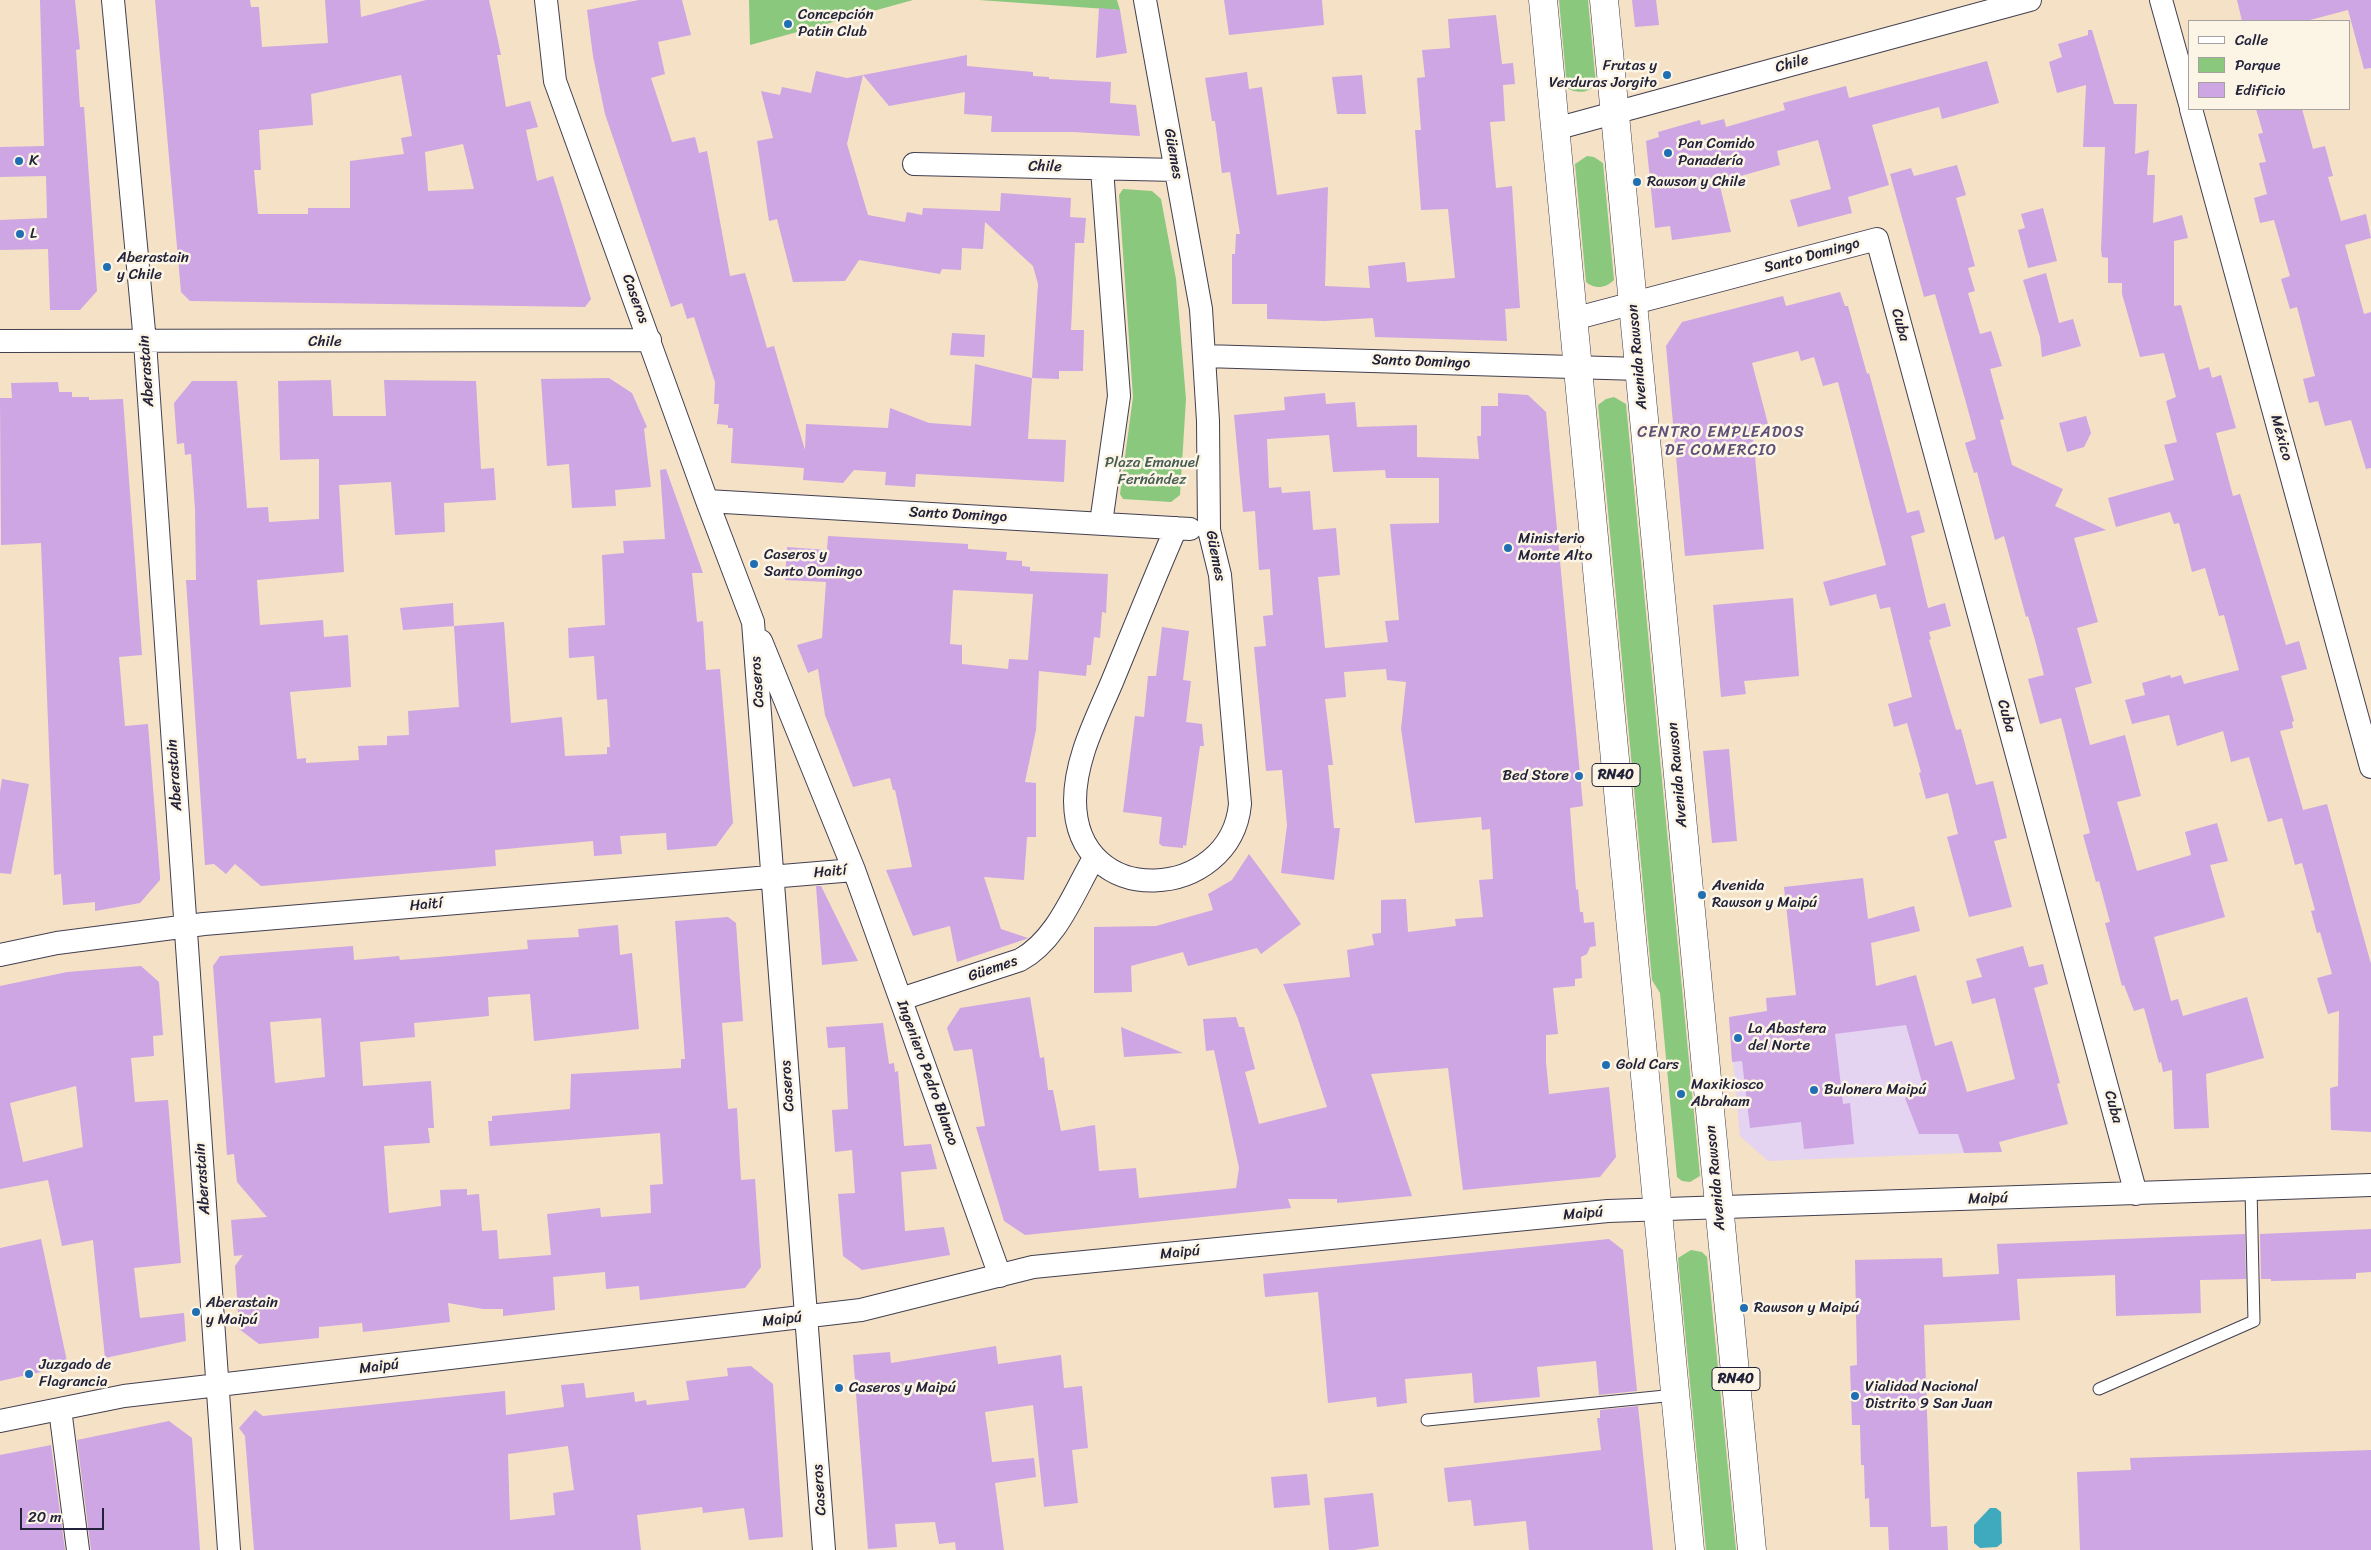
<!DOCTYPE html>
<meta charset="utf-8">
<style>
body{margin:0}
#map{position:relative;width:2371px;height:1550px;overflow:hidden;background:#f5e1c6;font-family:Sriracha,sans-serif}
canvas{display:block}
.legend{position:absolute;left:2188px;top:20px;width:162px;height:90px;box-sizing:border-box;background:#fcf5e5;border:1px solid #a5a1a1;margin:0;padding:6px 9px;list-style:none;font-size:15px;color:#22223b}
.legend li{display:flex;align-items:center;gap:10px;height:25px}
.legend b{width:25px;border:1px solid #a5a1a1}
.scale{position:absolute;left:20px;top:1508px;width:84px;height:22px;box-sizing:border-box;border:2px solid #22223b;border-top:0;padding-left:6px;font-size:15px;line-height:18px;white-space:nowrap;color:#22223b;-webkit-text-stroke:4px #fcf5e5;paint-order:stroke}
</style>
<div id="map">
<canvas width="2371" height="1550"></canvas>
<ul class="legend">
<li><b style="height:6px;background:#fff"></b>Calle</li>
<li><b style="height:14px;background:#8ac87e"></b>Parque</li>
<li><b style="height:14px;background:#cda6e3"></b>Edificio</li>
</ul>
<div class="scale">20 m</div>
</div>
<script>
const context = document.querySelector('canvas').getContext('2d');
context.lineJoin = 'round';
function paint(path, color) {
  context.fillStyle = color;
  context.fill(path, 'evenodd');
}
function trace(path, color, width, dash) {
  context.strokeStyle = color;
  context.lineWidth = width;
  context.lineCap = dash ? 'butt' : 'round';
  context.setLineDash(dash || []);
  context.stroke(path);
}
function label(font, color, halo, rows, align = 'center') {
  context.font = font + ' Sriracha,sans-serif';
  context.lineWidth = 5;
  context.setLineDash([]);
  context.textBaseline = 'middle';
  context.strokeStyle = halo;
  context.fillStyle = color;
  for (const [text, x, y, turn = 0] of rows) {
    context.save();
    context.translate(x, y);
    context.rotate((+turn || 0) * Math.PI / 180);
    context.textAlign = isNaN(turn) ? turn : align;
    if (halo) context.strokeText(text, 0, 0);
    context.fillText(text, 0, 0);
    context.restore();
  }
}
paint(new Path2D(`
 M1923,999L1964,1153L1768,1161L1740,1136L1729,1017L1768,1011H1833Z`), '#e4d3f1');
paint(new Path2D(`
 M749,0H913L750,45Z
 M979,0H1117L1120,10Z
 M1559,0H1588L1596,85C1587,93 1578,94 1567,88Z
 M1587,156L1594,157L1603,163L1614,280C1606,288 1595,290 1586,282L1575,164Z
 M1123,189L1152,191L1161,199L1176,279L1186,399L1180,495L1171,502L1123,499L1120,494L1133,397L1119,195Z
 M1614,397L1626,404L1700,1176L1690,1182L1682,1181L1677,1177L1660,993L1652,980L1598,405L1606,399Z
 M1691,1250L1702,1252L1707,1257L1736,1550H1706L1678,1258Z`), '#8ac87e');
paint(new Path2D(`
 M1990,1508H1996L2001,1512L2002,1543L1997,1547L1980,1548L1974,1543V1525Z`), '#3faabe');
paint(new Path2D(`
 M40,0H75L80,49L76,50L80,107H84L97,291L80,310H50L48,249L0,250V220L47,218L46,176L0,177V147L44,146Z
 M155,0H250L251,7H259L262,47L328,43L325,0H360L361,17L426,0H489L501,55H497L506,107L530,101L538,127L526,130L537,181L553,176L591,299L585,307L190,301L181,292ZM401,75L412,136L401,138L404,154L350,161V208H308V214H258L254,170H261L259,130L313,125L311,94ZM463,144L474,189L428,191L425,152Z
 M639,0H682L691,35L658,42L665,74L651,78L672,142L695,137L699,153L707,151L730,276L745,273L767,348L774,346L805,450L806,424L888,428L890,408L929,423L971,426L975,364L1032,378L1028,439L1066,440L1064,482L916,474L915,487L885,485L886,472L854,470L843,483L803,480L804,468L731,463L733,428H728V425L717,424L719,404H714L715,382L694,317L687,319L682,303L671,307L605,114L593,56L587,10Z
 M1224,0H1322L1324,25L1229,35Z
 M1632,0H1656L1659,25L1635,27Z
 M2237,0H2371V68L2364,69L2348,10L2306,21H2242Z
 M1099,8L1120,10L1127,53L1096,58Z
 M1496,15L1502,64L1513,63L1515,84L1503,85L1505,121L1490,122L1496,188L1512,186L1520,308L1505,309L1507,341L1375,337L1373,318L1324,321L1267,319V304H1232V254H1235L1236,234H1240L1230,172L1222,173L1215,121H1212L1205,78L1247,72L1249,89L1262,87L1277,195L1328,187L1325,286L1370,288L1368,266L1405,262L1407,282L1455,278L1448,209L1421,210L1415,130H1421L1417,78L1425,77L1422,50L1450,48L1448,19Z
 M2088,30H2092L2114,104H2137L2135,154L2149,150L2147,175H2155L2153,223L2182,215L2188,238L2174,241V306L2181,305L2199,370L2209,367L2212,378L2221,375L2236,428L2216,433L2233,496L2240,494L2286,645L2299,641L2307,669L2281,676L2294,721L2292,722L2293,728L2280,731L2303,810L2327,804L2371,964V1132L2331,1130L2330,1088L2338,1086L2339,1011L2328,1014L2317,978L2332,974L2320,932L2317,933L2311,911L2315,910L2302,863L2295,865L2282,818L2268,822L2249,757L2231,762L2223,731L2177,746L2169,715L2132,724L2125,700L2145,695L2142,683L2170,675L2171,678L2181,675L2184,684L2239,670L2224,615L2219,616L2205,568L2192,572L2179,523L2174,524L2170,512L2116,527L2108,498L2174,480L2164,445L2177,442L2166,401L2176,397L2164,353L2140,357L2122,294V283H2108V258L2102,257L2101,250L2105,147H2083L2086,85L2057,93L2049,62L2062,57L2058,44L2088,35Z
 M967,55V66L1033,72V76L1049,77V79L1111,82L1110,103L1136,105L1140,136L1073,132H991L992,116L964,114L965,92L889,106L863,75Z
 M1987,61L1999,103L1942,119L1939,107L1872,125L1889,185L1848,197L1852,213L1798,227L1790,200L1831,189L1818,140L1777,151L1780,165L1719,182L1731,232L1672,240L1670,226L1655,228L1646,141L1659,137L1658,132L1700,120L1701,125L1724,119L1726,127L1785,110L1783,103L1846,86L1849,98Z
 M816,71L847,78L863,75L847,144L868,215L905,222L907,212L922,215L923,208L1000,211L1001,193L1071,198L1070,217L1086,218L1084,243H1075L1071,330H1084L1083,371H1059V379L1032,378L1038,284L1033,266L985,222L983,249L962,248L961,270L942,269L940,274L859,260L845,281L793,282L777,219L769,221L757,141L773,138L761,91L780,95L782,87L811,93Z
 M1362,75L1366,114H1337L1332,77Z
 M2256,109H2302L2313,149L2325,146L2333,176L2328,177L2341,221L2366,214L2371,238L2345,245L2364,314L2371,312V468L2366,469L2351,420L2325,426L2318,401L2309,403L2303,379L2315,376L2297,307L2290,309L2281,279L2290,276L2274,220L2260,223L2254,198L2267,194L2259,163L2266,162L2258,134L2263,133Z
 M1957,165L1966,195L1956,198L1975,266L1968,268L1975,291L1968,293L1980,334L1991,331L2002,366L1990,369L2004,419L2000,420L2012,465L2063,489L2055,506L2106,530L2074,538L2098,622L2077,628L2092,683L2075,688L2090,745L2125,735L2141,796L2117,802L2137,871L2191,855L2185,832L2217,823L2228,861L2210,865L2225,917L2154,937L2171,1001L2178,999L2183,1016L2247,997L2264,1058L2206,1074L2209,1128L2174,1129L2172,1070L2163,1072L2161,1062L2159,1063L2144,1008L2134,1011L2124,985L2122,986L2105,923L2110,922L2099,881L2096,882L2083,835L2090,833L2061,718L2040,724L2028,679L2044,675L2035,640L2028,616L2026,617L2004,536L1995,540L1977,472L1974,473L1965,443L1976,439L1965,399L1935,294L1924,297L1890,174L1911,168L1914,176Z
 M2043,208L2057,261L2028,268L2018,230L2025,228L2021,214Z
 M2046,273L2059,323L2073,319L2081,346L2042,357L2040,337L2023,280Z
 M1840,292L1845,306H1848L1867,374L1869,373L1907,513L1919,510L1925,532L1911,536L1928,608L1945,603L1951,626L1929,632L1931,639L1929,640L1956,730L1961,729L1976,785L1993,781L2007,838L1994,841L2012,907L1969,917L1947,837L1958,834L1948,793L1926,799L1919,773L1921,772L1907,723L1894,727L1888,704L1912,697L1890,607L1880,609L1876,594L1830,606L1823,582L1886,565L1838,382L1823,386L1814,357L1801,361L1798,351L1752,363L1768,424L1752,426L1764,549L1685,556L1666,346L1682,322L1783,296L1786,306Z
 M952,333L985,335L984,357L950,355Z
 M609,378L632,393L647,427L644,429L651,487L615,490L616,506L572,508L569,464L547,466L541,379Z
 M331,380L333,416H386L384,380L476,381L481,469L494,468L496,500L444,503L445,532L395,535L391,482L339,485L344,572L257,580L260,625L323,620L324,637L348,635L351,687L290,692L297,759L306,758V763L359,760L358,746L387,745V736L409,735L408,711L459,707L454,626L504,622L511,723L562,717L565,756L607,754V747H610L607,699L597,700L594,656L569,658L568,628L605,625L602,555L624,553L623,541L665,539L660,470L666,469L703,573H692L697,622L703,621L706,670L720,669L733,823L716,846L667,850L666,833L620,836L622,854L594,856L593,841L495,850L496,866L261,886L235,864L226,874L214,864L205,865L186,580H196L195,509L191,454L185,455L184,443L177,444L174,403L192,381H237L247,508L268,507L269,522L319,519V459L280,460L278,381Z
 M58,382L59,392H72V397H89V400L123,399L142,655L119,657L125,726L148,724L160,876V880L140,903L95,911V902L63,905L61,874L54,875L41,543L1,545L0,398H12L11,383Z
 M1325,393L1326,404L1355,402L1357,427L1417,425V457L1479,459L1477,436H1481V406H1498V393L1528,395L1546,412L1583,806L1570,808L1576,890L1578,889L1580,912H1583L1584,923L1594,922L1596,946L1590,947L1587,954L1581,957L1582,978L1575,979V986L1553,988L1558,1034L1546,1035V1062L1549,1094L1609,1087L1616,1157L1600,1177L1463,1190L1448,1068L1371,1074L1412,1196L1337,1203V1199H1288L1291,1208L1025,1235L1004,1221L976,1127L985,1126L972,1049L954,1051L947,1028L960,1008L1030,997L1040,1058L1044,1057L1048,1090H1053L1061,1131L1095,1125L1099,1171L1136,1168L1139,1198L1236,1188L1239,1168L1214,1050L1206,1051L1203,1019L1236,1017L1239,1027H1244L1255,1069L1245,1072L1259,1124L1327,1107L1298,1019L1283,984L1350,977L1347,950L1374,945L1372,934L1381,933V900L1406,899L1408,932L1456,926L1455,919L1483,917L1479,880L1493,879L1490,829L1482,830L1481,817L1415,823L1401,729L1406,682L1387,680L1386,669L1344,672L1346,697L1325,699L1333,765H1328L1334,828H1340L1334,880L1281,873L1287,825L1282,770L1266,771L1254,647L1266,646L1263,616L1273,615L1270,569L1259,570L1255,511L1243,512L1234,415L1285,410L1284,397ZM1329,435L1333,472L1385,470L1386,478H1439V523L1390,524L1399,620L1385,621L1388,642L1325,648L1318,577L1340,575L1336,528L1313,530L1310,491L1282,493L1281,487L1269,488L1267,439Z
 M2086,416L2091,433L2084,447L2067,452L2059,423Z
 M828,536L968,544V549L1007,552L1006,560L1022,561V566L1030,567V571L1108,574L1106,613L1102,612L1100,638L1094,637L1091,665H1087L1086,676L1039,671L1036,730L1025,782L1036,783V837H1027L1024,880L984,877L1001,929L1028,938L1026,939L957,962L950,926L913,936L886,870L912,867L895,790H893L890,778L853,787L825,715L818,669L808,673L797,645L822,638L826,582L785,580L787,547L827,550ZM953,590L1033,594L1028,660L1009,659L1008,669L962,664V645L950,644Z
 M1793,598L1799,676L1744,681L1746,694L1721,697L1713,605Z
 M453,603L454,626L403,630L400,608Z
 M1162,627L1189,631L1183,680L1191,681L1186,722L1202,724L1204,746H1200L1186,846L1183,845V848L1162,846L1159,843L1162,817L1123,812L1135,716L1144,717L1148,676H1156Z
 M1729,749L1737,841L1712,843L1703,751Z
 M2,779L29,784L11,874L0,873V792Z
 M1249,854L1301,924L1261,954L1257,948L1188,966L1183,952L1131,966L1132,992L1094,993V927L1156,926L1213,910L1208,894L1232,880Z
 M1863,878L1868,919L1914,906L1920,931L1871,943L1876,986L1916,975L1935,1046L1952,1041L1967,1092L2015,1079L1995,998L1972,1004L1966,981L1982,977L1976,959L2023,946L2029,967L2043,964L2048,984L2034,988L2060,1083L2057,1084L2068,1124L1999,1142L2002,1152L1964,1153L1958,1134H1919L1905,1098L1924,1089L1906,1025L1835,1034L1843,1104L1850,1103L1854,1144L1804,1149L1801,1122L1750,1128L1742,1061L1732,1062L1729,1017L1767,1011L1766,998L1796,995L1784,887Z
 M816,886H821L858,961L822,965Z
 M728,917L736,923L743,1021L722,1023L728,1109L737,1108L741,1180L755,1179L761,1267L745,1288L640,1300L639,1286L606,1289L605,1272L553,1277L555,1310L503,1316V1309H483L448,1303L450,1322L363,1332L362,1323L319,1327V1338L259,1344L239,1329L235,1266L243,1255L234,1256L231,1220L267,1217L237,1182L234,1154L227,1155L213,966L220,956L353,946L354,960L399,956L400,960L438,957L528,949L527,940L579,937L578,929L618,925L620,955L632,953L639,1029L534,1041L530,994L488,997L489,1016L414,1023L415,1037L360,1042L363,1086L431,1081L434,1128H428L430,1143L384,1146L389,1213L441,1206L440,1190L467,1189V1195L479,1194L482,1231L497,1230L499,1259L551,1255L547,1214L600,1208L601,1217L651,1213L650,1185L663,1184L660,1133L490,1146L488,1121H492V1116L570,1109L571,1074L681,1068V1059H685L675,921ZM321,1018L325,1077L275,1083L270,1022Z
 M141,966L159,982L163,1035L153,1036L154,1056L131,1058L135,1102L168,1100L181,1263L134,1268L140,1318L184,1313L186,1341L105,1358L93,1240L62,1246L48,1180L0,1189V986L67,972ZM76,1086L83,1147L23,1162L10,1103Z
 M883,1023L889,1064L894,1063L895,1072L898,1071L904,1146L931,1144L937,1169L901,1172L905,1231L944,1227L950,1255L862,1270L843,1256L838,1194L855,1193L852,1150L835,1152L832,1110L848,1109L845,1047L828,1048L826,1027Z
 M1121,1027L1183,1053L1124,1057Z
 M2371,1229V1272L2356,1273V1279L2271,1281V1279H2261L2260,1234Z
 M2245,1234L2246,1279L2200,1280L2201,1313L2116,1316L2115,1275L2017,1279L2020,1320L1924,1325L1931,1527L1947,1526L1948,1550H1889L1888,1527H1870L1869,1498L1865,1499L1864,1465H1861L1860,1425H1852L1850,1366L1857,1365L1855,1260L1942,1258L1943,1277L1999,1274L1997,1244Z
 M41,1239L68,1366L0,1381V1248Z
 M1609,1239L1623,1250L1637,1391L1599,1395L1596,1361L1537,1367L1540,1397L1474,1403L1472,1373L1405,1379L1407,1403L1377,1407L1376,1397L1328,1403L1318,1292L1265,1297L1263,1274Z
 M996,1346L998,1364L1061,1355L1064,1388L1082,1386L1088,1448L1072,1450L1078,1503L1044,1507L1033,1405L985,1412L992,1462L1034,1458L1036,1477L995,1483L1004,1550H956L955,1542L939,1544L935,1522L895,1524L897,1547L868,1549L853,1355L890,1352L891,1363Z
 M751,1366L773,1384L783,1537L749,1540L744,1508L703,1513L702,1507L637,1515L641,1550H254L245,1436L239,1428L255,1410L263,1416L505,1391L506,1415L564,1407L561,1385L584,1383L586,1398L634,1392L635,1402L646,1400L647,1405L689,1400L686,1381L728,1376L727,1368ZM568,1446L574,1490L553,1493L555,1515L510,1520L508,1454Z
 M1638,1406L1653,1550H1529L1526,1521L1474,1526L1471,1500L1448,1502L1444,1468L1601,1450L1597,1418H1600V1410Z
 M169,1421L192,1438L200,1550H91L77,1440Z
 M51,1445L65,1550H0V1455Z
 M2371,1450V1550H2080L2077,1472L2131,1470L2130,1458Z
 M1307,1474L1310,1505L1274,1508L1271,1477Z
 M1373,1493L1379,1546L1354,1550H1329L1324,1498Z`), '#cda6e3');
const lane = new Path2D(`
 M2099,1389L2254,1321L2251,1189
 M1427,1420L1675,1395`);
const street = new Path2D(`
 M113,0L145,342L229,1550
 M546,0L555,81L707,501L753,622L824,1550
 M1145,0L1201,309L1208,421L1209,530L1220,575L1240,804C1231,901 1076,912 1075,801C1075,759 1096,720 1112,682C1133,631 1154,579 1176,528
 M2161,0L2190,104
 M2191,109L2371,767
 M1555,129L2030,0
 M914,164L1176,170
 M1573,319L1877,239L2136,1194
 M0,341L650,340
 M1204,356L1639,369
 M707,501L1190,529
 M1101,523L1119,396L1102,169
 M761,641L854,870L1000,1276
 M0,955L57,943L204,924L854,870
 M901,999L1020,960C1057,940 1074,892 1094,858
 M60,1409L78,1550
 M0,1421L124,1396L861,1310L1033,1267L1608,1211L2371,1185`);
const primary = new Path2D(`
 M1543,0L1690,1550
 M1604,0L1752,1550`);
trace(lane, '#423f50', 13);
trace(street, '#423f50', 24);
trace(primary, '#423f50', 29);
trace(lane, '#fff', 11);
trace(street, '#fff', 22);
trace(primary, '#fff', 28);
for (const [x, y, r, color] of [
 [788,24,5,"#1f6fb2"],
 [1667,75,5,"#1f6fb2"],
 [1668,153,5,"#1f6fb2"],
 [19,161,5,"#1f6fb2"],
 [1637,182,5,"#1f6fb2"],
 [20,234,5,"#1f6fb2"],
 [107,267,5,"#1f6fb2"],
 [1508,548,5,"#1f6fb2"],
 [754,564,5,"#1f6fb2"],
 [1579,776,5,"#1f6fb2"],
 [1702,895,5,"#1f6fb2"],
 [1738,1038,5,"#1f6fb2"],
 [1606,1065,5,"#1f6fb2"],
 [1814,1090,5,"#1f6fb2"],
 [1681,1094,5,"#1f6fb2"],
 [1744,1308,5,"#1f6fb2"],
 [196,1312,5,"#1f6fb2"],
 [29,1374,5,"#1f6fb2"],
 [839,1388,5,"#1f6fb2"],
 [1855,1396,5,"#1f6fb2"]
]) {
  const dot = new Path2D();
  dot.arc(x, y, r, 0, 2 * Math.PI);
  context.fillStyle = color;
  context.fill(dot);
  trace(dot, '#fcf5e5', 2);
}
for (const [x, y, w] of [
 [1616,775,48],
 [1736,1379,48]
]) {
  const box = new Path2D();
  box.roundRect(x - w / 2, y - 11.5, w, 23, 4);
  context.fillStyle = '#fcf5e5';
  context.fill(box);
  trace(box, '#22223b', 1);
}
label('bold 14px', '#22223b', null, [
 ["RN40",1616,775],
 ["RN40",1736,1379]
]);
label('15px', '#22223b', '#fcf5e5', [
 ["Concepción",798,15],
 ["Patin Club",798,32],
 ["Frutas y",1657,66,"right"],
 ["Verduras Jorgito",1657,83,"right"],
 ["Pan Comido",1678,144],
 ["Panadería",1678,161],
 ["K",29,161],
 ["Rawson y Chile",1647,182],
 ["L",30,234],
 ["Aberastain",117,258],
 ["y Chile",117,275],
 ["Ministerio",1518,539],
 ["Monte Alto",1518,556],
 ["Caseros y",764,555],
 ["Santo Domingo",764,572],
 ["Bed Store",1569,776,"right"],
 ["Avenida",1712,886],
 ["Rawson y Maipú",1712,903],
 ["La Abastera",1748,1029],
 ["del Norte",1748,1046],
 ["Gold Cars",1616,1065],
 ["Maxikiosco",1691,1085],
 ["Abraham",1691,1102],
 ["Bulonera Maipú",1824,1090],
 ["Aberastain",206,1303],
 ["y Maipú",206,1320],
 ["Rawson y Maipú",1754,1308],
 ["Juzgado de",39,1365],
 ["Flagrancia",39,1382],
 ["Vialidad Nacional",1865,1387],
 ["Distrito 9 San Juan",1865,1404],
 ["Caseros y Maipú",849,1388]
], 'left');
label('15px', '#22223b', '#fcf5e5', [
 ["Chile",1792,64,-15],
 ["Güemes",1173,154,80],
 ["Chile",1045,167,1],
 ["Santo Domingo",1812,256,-15],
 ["Caseros",635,299,70],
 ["Cuba",1900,325,75],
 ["Chile",325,342],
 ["Avenida Rawson",1638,357,-95],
 ["Santo Domingo",1421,362,2],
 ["Aberastain",147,371,-94],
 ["México",2281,438,75],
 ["Santo Domingo",958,515,3],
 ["Güemes",1215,556,79],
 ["Caseros",758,682,-94],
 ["Cuba",2006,716,75],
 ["Aberastain",175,775,-94],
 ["Avenida Rawson",1678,775,-95],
 ["Haití",830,872,-5],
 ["Haití",426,905,-5],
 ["Güemes",993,969,-19],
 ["Ingeniero Pedro Blanco",927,1073,70],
 ["Caseros",788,1086,-94],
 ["Cuba",2113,1107,75],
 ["Avenida Rawson",1716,1178,-95],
 ["Aberastain",203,1179,-94],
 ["Maipú",1988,1199,-2],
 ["Maipú",1583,1214,-5],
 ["Maipú",1180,1253,-6],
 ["Maipú",782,1320,-7],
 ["Maipú",379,1367,-7],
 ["Caseros",820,1490,-94]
]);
label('15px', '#465c52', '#fcf5e5', [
 ["Plaza Emanuel",1152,463],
 ["Fernández",1152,480]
]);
context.letterSpacing = '1px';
label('16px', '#5e5076', '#fcf5e5', [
 ["CENTRO EMPLEADOS",1721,433],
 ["DE COMERCIO",1721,451]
]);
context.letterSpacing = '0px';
</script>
